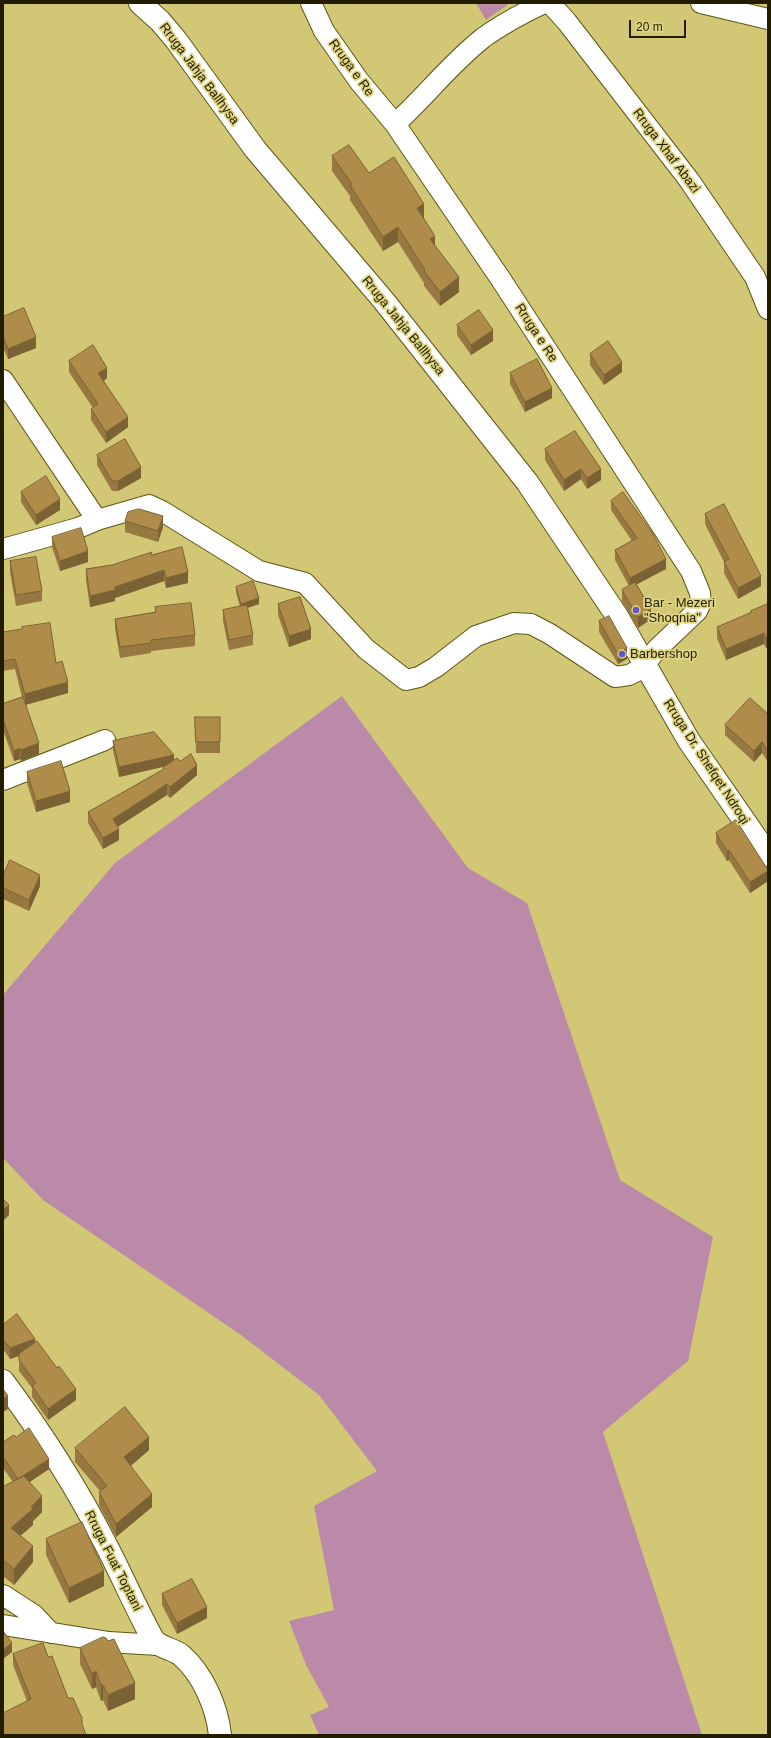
<!DOCTYPE html>
<style>
body{margin:0}
#map{position:relative;width:771px;height:1738px;overflow:hidden;background:#d2c775;font-family:Arial,sans-serif}
canvas{display:block}
.frame{position:absolute;inset:0;border:4px solid #221d00;pointer-events:none}
.scale{position:absolute;left:629px;top:20px;width:57px;height:18px;box-sizing:border-box;border:2px solid #221d00;border-top:0;padding-left:5px;font-size:12px;line-height:14px;white-space:nowrap;color:#221d00;-webkit-text-stroke:3px #dfd482;paint-order:stroke}
</style>
<div id="map">
<canvas width="771" height="1738"></canvas>
<div class="frame"></div>
<div class="scale">20 m</div>
</div>
<script>
const context = document.querySelector('canvas').getContext('2d');
context.lineJoin = 'round';
function paint(path, color) {
  context.fillStyle = color;
  context.fill(path, 'evenodd');
}
function trace(path, color, width, dash) {
  context.strokeStyle = color;
  context.lineWidth = width;
  context.lineCap = dash ? 'butt' : 'round';
  context.setLineDash(dash || []);
  context.stroke(path);
}
function label(font, color, halo, rows, align = 'center') {
  context.font = font + ' Arial,sans-serif';
  context.lineWidth = 3.5;
  context.setLineDash([]);
  context.textBaseline = 'middle';
  context.strokeStyle = halo;
  context.fillStyle = color;
  for (const [text, x, y, turn = 0] of rows) {
    context.save();
    context.translate(x, y);
    context.rotate((+turn || 0) * Math.PI / 180);
    context.textAlign = isNaN(turn) ? turn : align;
    if (halo) context.strokeText(text, 0, 0);
    context.fillText(text, 0, 0);
    context.restore();
  }
}
paint(new Path2D(`
 M476,3H510L486,20Z
 M342,696L468,868L527,903L620,1180L713,1237L688,1361L603,1432L702,1735H319L310,1715L329,1707L306,1665L289,1621L334,1610L314,1506L377,1471L319,1395L241,1335L43,1200L3,1158V995L115,863Z`), '#bb8aa9');
const minor = new Path2D(`
 M550,3L567,22L689,180L755,277L768,309
 M701,3L768,19
 M395,124C425,97 450,64 483,38C502,24 523,13 544,3
 M3,380L97,520L149,505L162,511L259,571L305,583L366,649L406,680L419,677L436,667L476,636L514,623L531,624L550,634L615,677L629,675L641,669L657,649L697,611L701,603L700,593L691,571L500,278L395,124L359,81L324,31L311,3
 M3,549L78,528L97,520
 M3,780L105,740
 M3,1595L34,1615L51,1633
 M3,1625L109,1642L158,1645`);
const tertiary = new Path2D(`
 M3,1381C41,1432 76,1486 105,1543C122,1575 136,1609 154,1641C162,1648 173,1649 181,1655C203,1674 217,1707 220,1735`);
const secondary = new Path2D(`
 M140,3L160,21L176,40L255,149L384,301L527,482L617,616L689,741L768,855`);
trace(minor, '#5e5615', 22);
trace(tertiary, '#5e5615', 24);
trace(secondary, '#5e5615', 24);
trace(minor, '#fff', 20);
trace(tertiary, '#fff', 22);
trace(secondary, '#fff', 22);
paint(new Path2D(`
 M332,156L369,173L424,218L435,245L459,292L440,306L424,286V283L398,242L383,251L350,200V196L332,171Z
 M3,317L36,348L8,359L3,347Z
 M457,325L493,341L471,355L457,335Z
 M590,354L622,372L604,385L590,365Z
 M69,361L107,378L104,381L128,427L106,443L91,420V409L93,408L69,372Z
 M510,373L552,398L525,412L510,384Z
 M545,449L601,480L587,489L581,479L564,491L545,460Z
 M97,455L141,478L118,491H112L97,465Z
 M21,492L60,510L36,525L21,502Z
 M611,501L666,569L636,584L651,619L638,628L622,601V590L629,586L615,560V550L632,541L611,510Z
 M705,514L761,586L738,599L724,573V562L705,524Z
 M125,521L163,527L158,542L125,532Z
 M52,537L88,562L60,571L52,547Z
 M152,555L188,583L166,588L164,581L115,598V601L90,607L86,580V569L112,565Z
 M10,561L42,591V601L16,606L10,572Z
 M236,587L259,604L247,608L253,635V645L229,650L223,621V610L240,607L236,592Z
 M278,604L311,639L289,647L278,615Z
 M768,604V647L766,648L764,644L726,660L717,638V627L751,613V611Z
 M155,607L195,635V646L151,651V653L120,658L115,629V619L155,612Z
 M599,621L627,659L618,664L599,632Z
 M3,632L56,663L68,693L25,705L39,754L21,761L20,759L14,761L3,730V704L22,697L15,669L3,671Z
 M768,714V762L762,753L754,762L725,735V725Z
 M195,717H220V753H196Z
 M113,741L174,760L180,761L197,775L170,798L167,795L117,827L119,840L103,849L88,823V812L163,770V767L119,777L113,751Z
 M27,772L70,802L36,812L27,783Z
 M716,833L768,870V881L750,893L729,860L727,861L716,843Z
 M3,876L40,886L29,911L3,899Z
 M3,1325L35,1342L76,1400L48,1420L32,1397V1388L19,1371V1356L10,1359L3,1349Z
 M16,1437L49,1469L29,1482L42,1512L33,1521V1525L20,1536L33,1562L14,1585L3,1576V1487L13,1482L3,1468V1442Z
 M75,1448L149,1450L131,1466L152,1507L116,1537L99,1505V1492L100,1491L75,1462Z
 M46,1539L104,1586L69,1603L46,1555Z
 M162,1594L207,1618L177,1634L162,1605Z
 M80,1648L135,1699L108,1711L103,1700L101,1701L96,1687L92,1689L80,1664Z
 M13,1654L48,1657L68,1698L82,1724L27,1701L13,1665Z`), '#977840');
paint(new Path2D(`
 M424,204V218L417,223V208Z
 M398,227V242L383,251V237Z
 M435,236V251L430,239Z
 M459,277V292L440,306V292Z
 M493,330V341L471,355V345Z
 M36,337V348L8,359V349Z
 M622,362V372L604,385V375Z
 M107,368V378L98,384V373Z
 M552,388V398L525,412V402Z
 M128,417V427L106,443V432Z
 M141,467V478L118,491V481Z
 M581,469V479L564,491V480Z
 M601,469V480L587,489V478Z
 M60,499V510L36,525V515Z
 M163,516V527L158,542V531Z
 M88,551V562L60,571V561Z
 M666,559V569L630,588V578Z
 M164,570V581L115,598V601L90,607V596L115,587Z
 M188,572V583L166,588V578Z
 M761,576V586L738,599V588Z
 M259,598V604L241,610V604Z
 M651,609V619L638,628V617Z
 M311,629V639L289,647V636Z
 M764,633V644L726,660V649Z
 M766,637H768V647L766,648Z
 M627,648V659L618,664V654Z
 M68,682V693L25,705V694Z
 M762,742V753L754,762V751Z
 M39,743V754L21,761V750Z
 M20,748V759L14,761V751Z
 M174,755V764L119,777V767Z
 M197,765V775L170,798V787Z
 M167,784V795L113,830V819Z
 M70,791V802L36,812V801Z
 M119,829V840L103,849V838Z
 M729,850V860L727,861V851Z
 M768,871V881L750,893V882Z
 M40,875V886L29,911V900Z
 M9,1205V1215L3,1221V1210Z
 M35,1339V1350L10,1359V1348Z
 M76,1389V1400L48,1420V1409Z
 M8,1396V1409L3,1412V1399Z
 M149,1437V1450L124,1471V1457Z
 M49,1459V1469L18,1490V1479Z
 M152,1494V1507L116,1537V1524Z
 M42,1496V1512L33,1521V1525L11,1544V1528L31,1507Z
 M33,1546V1562L14,1585V1569Z
 M104,1571V1586L69,1603V1588Z
 M207,1607V1618L177,1634V1623Z
 M12,1643V1652L3,1659V1650Z
 M96,1671V1687L92,1689V1674Z
 M135,1683V1699L108,1711V1695Z
 M101,1685H103V1700L101,1701Z`), '#7b6234');
const building = new Path2D(`
 M349,145L369,173L394,157L424,204L417,208L435,236L430,239L459,277L440,292L424,271L425,270L398,227L383,237L350,185L352,184L332,156Z
 M24,308L36,337L8,349L3,337V317Z
 M479,310L493,330L471,345L457,325Z
 M608,341L622,362L604,375L590,354Z
 M93,345L107,368L98,373L128,417L106,432L91,409L98,404L69,361Z
 M537,359L552,388L525,402L510,373Z
 M575,431L601,469L587,478L581,469L564,480L545,449Z
 M125,439L141,467L118,481H112L97,455Z
 M46,476L60,499L36,515L21,492Z
 M623,492L653,534L666,559L630,578L615,550L637,538L611,501Z
 M724,504L761,576L738,588L724,562L729,559L705,514Z
 M139,509L163,516L158,531L125,521L128,512Z
 M81,528L88,551L60,561L52,537Z
 M182,547L188,572L166,578L164,570L115,587V590L90,596L86,569L112,565L152,552L151,555Z
 M36,557L42,591L16,595L10,561Z
 M253,581L259,598L241,604L236,587Z
 M635,582L651,609L638,617L622,590Z
 M300,597L311,629L289,636L278,604Z
 M191,603L195,635L151,640V643L120,647L115,619L156,612L155,607Z
 M768,604V637H766L764,633L726,649L717,627L752,612L751,611Z
 M247,605L253,635L229,640L223,610Z
 M609,616L627,648L618,654L599,621Z
 M50,623L56,663L62,661L68,682L25,694L15,659L3,661V632L22,629V627Z
 M23,697L39,743L21,750L20,748L14,751L3,719V704Z
 M750,698L768,714V751L762,742L754,751L725,725Z
 M195,717H220V742H196Z
 M154,732L174,755L119,767L113,741Z
 M191,754L197,765L170,787L167,784L113,819L119,829L103,838L88,812L164,769L163,767L177,758L180,761Z
 M61,761L70,791L36,801L27,772Z
 M736,820L768,870V871L750,882L729,850L727,851L716,833Z
 M10,860L40,875L29,900L3,888V876Z
 M3,1199L9,1205L3,1210Z
 M17,1314L35,1339L10,1348L3,1339V1325Z
 M37,1341L57,1368L59,1366L76,1389L48,1409L32,1386L36,1383L19,1360V1354Z
 M3,1389L8,1396L3,1399Z
 M125,1407L149,1437L124,1457L152,1494L116,1524L99,1492L107,1486L75,1448Z
 M29,1428L49,1459L18,1479L3,1457V1442L14,1435L16,1437Z
 M24,1476L42,1496L31,1507L33,1509L11,1528L33,1546L14,1569L3,1560V1487Z
 M82,1522L104,1571L69,1588L46,1539Z
 M192,1579L207,1607L177,1623L162,1594Z
 M3,1631L12,1643L3,1650Z
 M103,1637L106,1638L108,1641L114,1639L135,1683L108,1695L103,1685H101L96,1671L92,1674L80,1648Z
 M43,1643L48,1657L52,1656L68,1698H73L82,1718V1724L86,1735H3V1713L31,1699L13,1654Z`);
paint(building, '#b08c4a');
trace(building, '#7b6234', 1);
for (const [x, y, r, color] of [
 [636,610,4,"#5d55cd"],
 [622,654,4,"#5d55cd"]
]) {
  const dot = new Path2D();
  dot.arc(x, y, r, 0, 2 * Math.PI);
  context.fillStyle = color;
  context.fill(dot);
  trace(dot, '#dfd482', 1.5);
}
label('13px', '#221d00', '#dfd482', [
 ["Rruga e Re",351,68,54],
 ["Rruga Jahja Ballhysa",199,74,53],
 ["Rruga Xhaf Abazi",666,151,53],
 ["Rruga Jahja Ballhysa",403,326,51],
 ["Rruga e Re",536,333,57],
 ["Rruga Dr. Shefqet Ndroqi",706,762,57],
 ["Rruga Fuat Toptani",113,1561,63]
]);
label('13px', '#221d00', '#dfd482', [
 ["Bar - Mezeri",644,603],
 ["\"Shoqnia\"",644,618],
 ["Barbershop",630,654]
], 'left');
</script>
